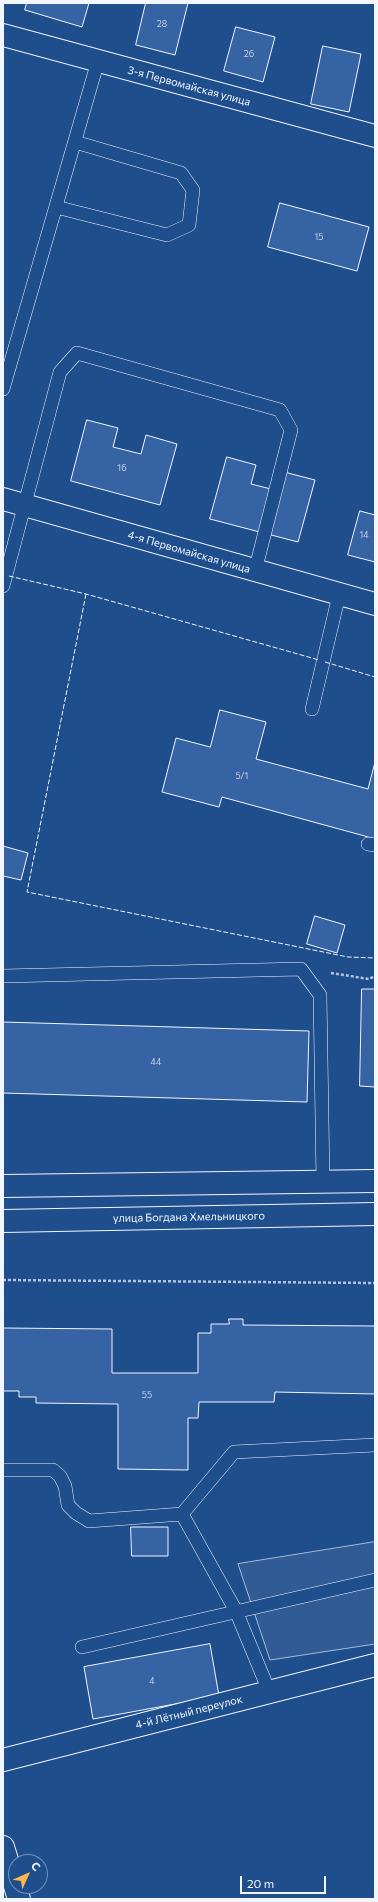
<!DOCTYPE html>
<meta charset="utf-8">
<style>
body{margin:0}
#map{position:relative;width:378px;height:1902px;overflow:hidden;background:#1f4e8c;font-family:Commissioner,sans-serif}
canvas{display:block}
.frame{position:absolute;inset:0;border:4px solid #f2f6ff;pointer-events:none}
.north{position:absolute;left:8px;top:1854px;width:40px;height:40px;box-sizing:border-box;background:#1f4e8c;border:1px solid #7391ba;border-radius:50%;rotate:45deg;font-size:11px;font-weight:700;line-height:16px;text-align:center;color:#f2f6ff}
.north::after{content:'';display:block;margin:auto;width:14px;height:18px;background:#ffb74d;clip-path:polygon(50% 0,100% 100%,50% 72%,0 100%)}
.scale{position:absolute;left:240px;top:1876px;width:86px;height:18px;box-sizing:border-box;border:2px solid #f2f6ff;border-top:0;padding-left:5px;font-size:12px;line-height:14px;white-space:nowrap;color:#f2f6ff;-webkit-text-stroke:3px #1f4e8c;paint-order:stroke}
</style>
<div id="map">
<canvas width="378" height="1902"></canvas>
<div class="frame"></div>
<div class="north">С</div>
<div class="scale">20 m</div>
</div>
<script>
const context = document.querySelector('canvas').getContext('2d');
context.lineJoin = 'round';
function paint(path, color) {
  context.fillStyle = color;
  context.fill(path, 'evenodd');
}
function trace(path, color, width, dash) {
  context.strokeStyle = color;
  context.lineWidth = width;
  context.lineCap = dash ? 'butt' : 'round';
  context.setLineDash(dash || []);
  context.stroke(path);
}
function label(font, color, halo, rows, align = 'center') {
  context.font = font + ' Commissioner,sans-serif';
  context.lineWidth = 3;
  context.setLineDash([]);
  context.textBaseline = 'middle';
  context.strokeStyle = halo;
  context.fillStyle = color;
  for (const [text, x, y, turn = 0] of rows) {
    context.save();
    context.translate(x, y);
    context.rotate((+turn || 0) * Math.PI / 180);
    context.textAlign = isNaN(turn) ? turn : align;
    if (halo) context.strokeText(text, 0, 0);
    context.fillText(text, 0, 0);
    context.restore();
  }
}
const parking = new Path2D(`
 M375,1542V1644L270,1660L238,1564Z`);
paint(parking, '#305b95');
trace(parking, '#a8bbd7', 1);
const building = new Path2D(`
 M27,3H89L82,27L25,10Z
 M146,3H188L175,55L136,45Z
 M236,27L275,37L263,82L224,71Z
 M323,46L361,54L349,112L311,104Z
 M280,203L369,227L357,271L268,247Z
 M87,420L118,428L113,447L141,454L146,435L177,444L160,505L71,481Z
 M227,457L256,465L251,484L279,491L284,472L315,480L298,542L210,519Z
 M360,511L375,515V562L348,555Z
 M220,710L266,722L256,759L368,789L375,762V849L369,847L372,838L222,797L219,807L162,792L176,738L210,747Z
 M3,846L28,853L21,880L3,876Z
 M315,916L345,925L337,953L307,944Z
 M362,989H375V1087L360,1086Z
 M3,1022L309,1031L307,1102L3,1093Z
 M229,1319H243V1325L375,1326V1394L275,1392L274,1402H199L198,1418H188V1470L118,1469V1404L36,1403V1397H19V1391H3V1328L112,1329V1373H198V1333H211V1324H229Z
 M131,1527H168V1556H132Z
 M210,1644L219,1696L93,1719L84,1667Z`);
paint(building, '#3563a3');
trace(building, '#f2f6ff', 1);
const service = new Path2D(`
 M56,207L167,235L189,225L193,190L181,173L75,142
 M3,389L98,61
 M3,586L60,372L77,353L280,410L291,430L255,571
 M312,709L339,595
 M368,844L375,845
 M3,976L301,969L320,995L323,1181
 M3,1470H53L60,1476L65,1486L68,1505L76,1513L89,1521L182,1514
 M82,1647L375,1580
 M269,1691L236,1611L182,1514L234,1452L375,1445`);
const minor = new Path2D(`
 M3,35L375,136
 M3,499L375,604
 M3,1760L375,1665
 M3,1847L19,1899`);
const secondary = new Path2D(`
 M3,1186L375,1181
 M3,1221L375,1214`);
trace(service, '#f2f6ff', 14);
trace(minor, '#f2f6ff', 24);
trace(secondary, '#f2f6ff', 24);
trace(new Path2D(`
 M331,973L369,979L375,976
 M3,1280L375,1283`), '#b3c4dc', 2.5, [3, 2]);
trace(service, '#1f4e8c', 13);
trace(minor, '#1f4e8c', 22);
trace(secondary, '#1f4e8c', 22);
trace(new Path2D(`
 M9,576L86,594L319,660
 M86,594L27,892L348,957L375,958
 M325,662L375,677`), '#f2f6ff', 1, [5, 2]);
label('9px', '#c3d1e8', null, [
 ["28",162,24],
 ["26",249,54],
 ["15",319,237],
 ["16",122,468],
 ["14",364,535],
 ["5/1",242,776],
 ["44",156,1062],
 ["55",147,1395],
 ["4",152,1681]
]);
label('11px', '#f2f6ff', '#1f4e8c', [
 ["3-я Первомайская улица",189,86,15],
 ["4-я Первомайская улица",189,552,16],
 ["улица Богдана Хмельницкого",189,1217,-1],
 ["4-й Лётный переулок",189,1712,-14]
]);
</script>
